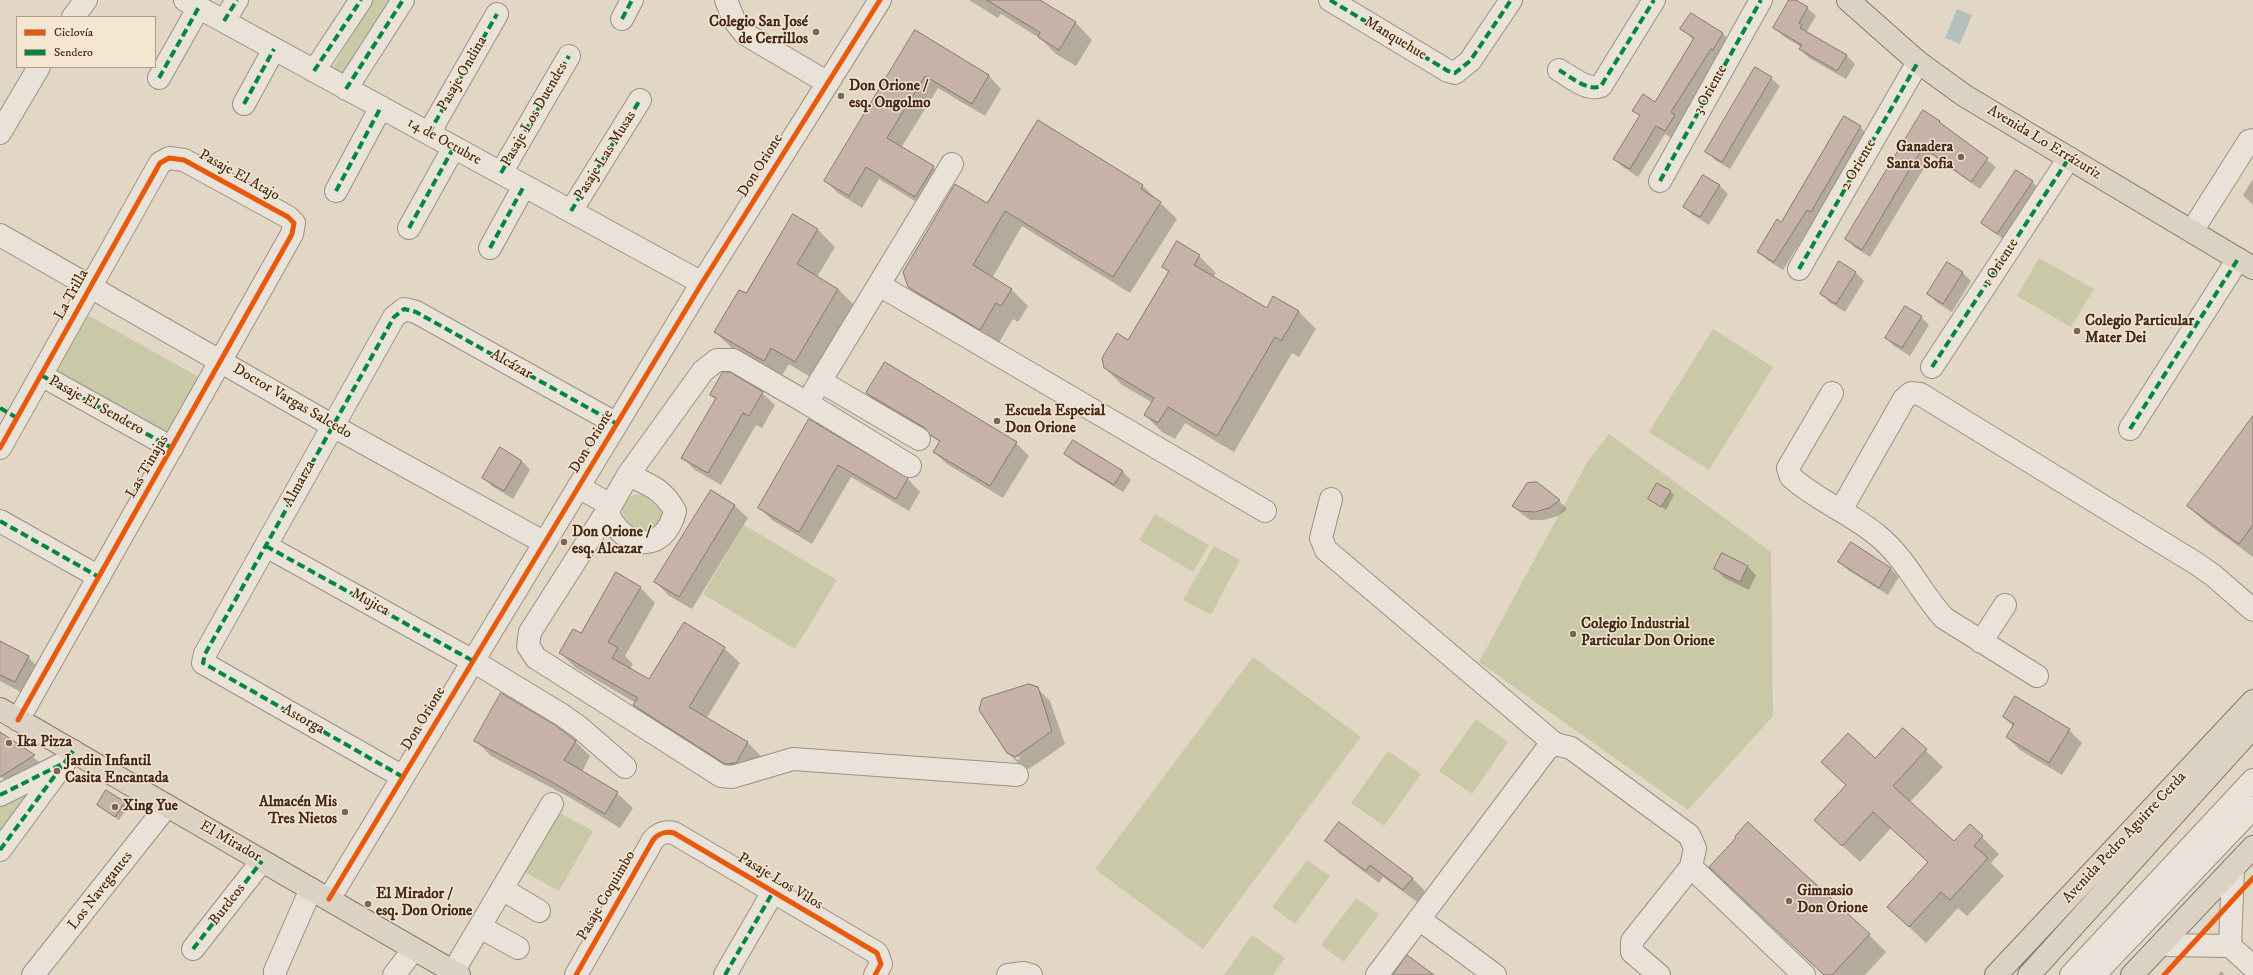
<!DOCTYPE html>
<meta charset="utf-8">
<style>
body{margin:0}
#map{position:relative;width:2253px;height:975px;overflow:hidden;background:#e2d6c4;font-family:"IM FELL DW Pica",serif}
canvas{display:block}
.legend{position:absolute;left:16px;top:16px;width:140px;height:52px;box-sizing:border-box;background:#f5e6d0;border:1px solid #ae9b87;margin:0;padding:5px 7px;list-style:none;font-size:12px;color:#442a1a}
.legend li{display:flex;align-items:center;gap:8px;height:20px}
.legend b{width:20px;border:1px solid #ae9b87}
</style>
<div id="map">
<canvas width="2253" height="975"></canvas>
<ul class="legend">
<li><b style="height:5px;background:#e8590c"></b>Ciclovía</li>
<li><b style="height:5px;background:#00873e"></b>Sendero</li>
</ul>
</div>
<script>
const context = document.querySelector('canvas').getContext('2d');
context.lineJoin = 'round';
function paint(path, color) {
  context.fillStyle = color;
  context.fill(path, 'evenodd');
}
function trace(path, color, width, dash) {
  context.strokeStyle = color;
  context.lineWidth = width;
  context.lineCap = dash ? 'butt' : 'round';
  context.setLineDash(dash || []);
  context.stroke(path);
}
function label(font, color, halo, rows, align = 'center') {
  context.font = font + ' "IM FELL DW Pica",serif';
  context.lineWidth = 3;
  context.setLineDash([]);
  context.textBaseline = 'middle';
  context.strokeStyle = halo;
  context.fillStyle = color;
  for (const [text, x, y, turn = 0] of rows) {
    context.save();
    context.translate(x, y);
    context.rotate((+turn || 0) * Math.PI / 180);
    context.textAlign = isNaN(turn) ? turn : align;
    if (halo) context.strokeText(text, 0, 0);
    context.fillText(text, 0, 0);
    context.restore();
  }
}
paint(new Path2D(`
 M373,0H405L355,84L331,70Z
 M2039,258L2094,289L2071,327L2017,296Z
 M86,314L204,380L170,441L52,375Z
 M1713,329L1773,367L1709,470L1649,432Z
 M1609,434L1771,552L1773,716L1688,810L1479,662L1588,461Z
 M638,494L654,497C663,512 668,518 654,532C637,529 628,528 622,511L628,497Z
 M1155,514L1209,545L1193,572L1139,540Z
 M744,525L837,580L795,649L703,594Z
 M1214,546L1240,560L1211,615L1183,600Z
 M1253,657L1361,737L1203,949L1095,869Z
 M1476,719L1508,742L1472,794L1439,771Z
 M1388,751L1421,774L1384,826L1351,803Z
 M49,773L0,837V793Z
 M554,810L593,831L559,891L521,870Z
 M1307,860L1330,876L1295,924L1272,907Z
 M1356,898L1379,914L1344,962L1321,945Z
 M1252,935L1285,958L1273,975H1224Z`), '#cac9a7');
paint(new Path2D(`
 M1957,9L1972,15L1960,44L1945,38Z`), '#b2c1bc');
paint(new Path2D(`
 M969,0H1038L1076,23L1092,40L1076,66L1056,54L1041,39L1001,14L998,18Z
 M1791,0L1807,8L1816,16L1807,31L1810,34L1846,55L1855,64L1846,79L1809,58L1800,49L1801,47L1783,36L1775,28Z
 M1692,14L1723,34L1731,42L1720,56L1680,121L1683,124L1673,139L1665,134L1638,177L1623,167L1614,158L1640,117L1634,110L1655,103L1694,40L1682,29Z
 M915,32L989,76L1001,89L985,116L938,88L901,148L933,167L946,180L928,209L879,179L862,208L838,193L825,180Z
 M1755,68L1771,78L1780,86L1730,169L1715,160L1706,151Z
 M1845,117L1860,127L1869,136L1819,219L1816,217L1783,270L1767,260L1759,252L1781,223Z
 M1038,121L1143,186L1177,219L1130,293L1022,226L992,278L1011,289L1028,306L1018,322L1013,319L997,346L926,304L909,287L987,204Z
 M1939,121L1947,130L1996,167L1980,189L1932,155L1870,257L1854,247L1846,239Z
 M1704,176L1720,186L1728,194L1709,225L1693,215L1685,207Z
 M2253,179V205L2243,195Z
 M2032,182L2041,190L2006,241L1982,223Z
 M794,216L818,230L835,247L817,277L838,289L855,306L812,378L789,364L781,377L732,348L715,332L746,295Z
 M1199,256L1216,273L1213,277L1267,309L1274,297L1299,312L1316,329L1299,357L1292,353L1234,452L1185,423L1175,439L1162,432L1145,415L1153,403L1122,385L1105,368L1128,341L1169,273L1163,267Z
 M1840,263L1856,273L1864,281L1845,312L1829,302L1821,293Z
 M1947,263L1963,273L1971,281L1952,312L1936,302L1928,294Z
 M1921,317L1929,325L1910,356L1894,346L1886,338Z
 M762,393L775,405L762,428L756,425L721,485L695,470L683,458L716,400L711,395Z
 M867,393L1016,443L1029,456L1003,498L947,464L934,452L940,443L935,438L880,406Z
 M2253,420V557L2205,522L2188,506Z
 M810,421L908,479L920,492L909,511L851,477L812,544L772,520L759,507Z
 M1073,441L1123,472L1131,480L1123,492L1074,462L1065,453Z
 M522,461L530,470L513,499L492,486L484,478Z
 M1536,483L1559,501L1567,509L1558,516L1544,520H1530L1522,514L1513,506Z
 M711,491L735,506L748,518L692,609L668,595L656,582Z
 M1670,491L1674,495L1666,510L1649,499Z
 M1851,543L1891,569L1899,577L1888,595L1848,570L1839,562Z
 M1723,555L1748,567L1756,575L1749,590L1724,578L1716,569Z
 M640,587L655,603L625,656L633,664L630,669L650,680L724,648L740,663L706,719L748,743L763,758L741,779L650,721L635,705L636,703L576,668L560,653Z
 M0,642L28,657L43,672L30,697L0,681Z
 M1037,688L1050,701L1065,744L1029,769L1021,766L1008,753ZM1013,755L1020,758L1019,760L1013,757Z
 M2004,717L2069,730L2082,743L2062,775L2020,750L2007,737L2013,726Z
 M1903,729L1943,767L1910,802L1954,843L1982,837L1999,854L1991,863L2004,876L1967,916L1958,908L1926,943L1888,907L1929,863L1891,828L1860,862L1815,820L1847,786L1822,762L1875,759Z
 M6,737L42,764L9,785L0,775V740Z
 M476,741H575L590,756L582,772L617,793L633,808L620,828L569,797L491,756Z
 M124,803L128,807L119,820L98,805Z
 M1738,838L1869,935L1886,952L1865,975H1825Z
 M1327,841L1412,878L1425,891L1417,902L1383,877L1379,883L1339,853Z
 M2221,971L2225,975H2218Z`), '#0003');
const building = new Path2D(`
 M987,0H1040L1076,22L1059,50L1038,37L1040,33Z
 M1789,0H1796L1808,7L1799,23L1802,25L1800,28L1847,55L1837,71L1799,49L1802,45L1773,28Z
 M1691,13L1723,33L1713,50L1711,49L1671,112L1675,115L1665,131L1656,126L1630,169L1613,159L1640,115L1632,111L1643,94L1655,102L1694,38L1680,29Z
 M915,30L989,75L972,104L925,76L887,138L934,166L915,197L866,167L849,196L824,181Z
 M1755,67L1772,77L1722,162L1705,152Z
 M1923,110L1940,121L1939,122L1988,158L1971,182L1923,147L1862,250L1845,239Z
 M1844,116L1861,126L1811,212L1807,210L1774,262L1757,252L1777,219L1781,222Z
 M1038,120L1143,185L1141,189L1161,202L1113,277L1005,211L973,265L1012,289L1001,306L996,303L980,330L908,287L903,272L955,184L987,203Z
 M2016,170L2033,181L1997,234L1981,223Z
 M1703,175L1720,185L1700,217L1683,207Z
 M793,214L818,229L797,264L838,289L795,362L771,348L764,361L714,332L739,290L746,293Z
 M1177,241L1200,255L1194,265L1267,308L1273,296L1299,311L1281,341L1275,337L1217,436L1168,407L1158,423L1144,415L1154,398L1104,368L1102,358L1117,333L1128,340L1169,271L1162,267Z
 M1839,261L1856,272L1836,304L1820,294Z
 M1947,262L1963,272L1943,304L1927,294Z
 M1905,306L1922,316L1902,348L1885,338Z
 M885,362L1017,442L990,486L933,452L940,441L930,435L925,428L866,393Z
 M723,372H730L763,392L749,416L743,413L708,473L681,458L716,398L710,395Z
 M2253,416V525L2239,544L2187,506Z
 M809,419L908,478L896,499L838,465L799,532L758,508Z
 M1073,440L1123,471L1114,485L1064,454Z
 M500,447L522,461L504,491L482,478Z
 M1537,482L1560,500L1549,508L1535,512L1520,511L1512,506L1527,483Z
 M1657,483L1671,491L1661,507L1648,499Z
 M711,490L735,505L679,597L654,582Z
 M1851,542L1891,568L1879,588L1838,562Z
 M1722,553L1748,566L1740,582L1714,569Z
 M616,572L641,587L608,642L618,648L612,658L649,679L684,622L725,647L689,707L748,742L736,763L725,764L633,705L638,698L559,653L573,629L581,633Z
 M0,641L29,656L15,682L0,675Z
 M1029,684L1038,687L1052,731L1015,757L1007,753L979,710L982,699Z
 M501,693L555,725L576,741L564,760L618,792L605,814L552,782L474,741Z
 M2015,696L2070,729L2049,763L2006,737L2014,724L2003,717Z
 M1903,728L1927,749L1893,786L1954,841L1970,824L1983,836L1974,846L1988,858L1950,900L1941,892L1909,927L1887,907L1928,862L1873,812L1842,846L1814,820L1846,785L1821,762L1848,733L1875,758Z
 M0,732L35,755L0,777Z
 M106,790L125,802L115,817L97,805Z
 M1339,822L1413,878L1403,890L1370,865L1366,871L1325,841Z
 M1748,822L1870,934L1832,975H1824L1709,867L1736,838L1735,837Z
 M1407,955L1434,975H1393Z`);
paint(building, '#c6b2a8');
trace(building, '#83796e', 1);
const minor = new Path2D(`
 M185,0L702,283
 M726,0L734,20L745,34L828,83
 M1330,0L1448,71L1455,73L1470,61L1511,0
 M73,17L86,0
 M622,19L632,0
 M224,21L237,0
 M1559,70C1571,77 1588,92 1601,86L1654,0
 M314,71L361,0
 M159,78L199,7
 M346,89L403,0
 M244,104L274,49
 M0,133L39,67
 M429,133L497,14
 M501,173L569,56
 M1660,181L1761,0
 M336,191L381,107
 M571,211L640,100
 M409,228L454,147
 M2192,231L2249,141L2253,140
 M0,235L333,426L545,543
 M490,248L524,186
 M1799,269L1918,62
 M879,285L1265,511
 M1932,367L2069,158
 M41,375L172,448
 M820,381L919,439
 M1832,393L1788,468L1791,477C1816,500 1851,513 1877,535C1906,558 1920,592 1944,618L2037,676
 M807,403L910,466
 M2130,429L2238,259
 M0,448L160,163L169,158L184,160L288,217L294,223L292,234L18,720
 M578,487L611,505L530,632L528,646L536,658L721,776L732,777L793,759L1017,775
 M1331,499L1321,538L1326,550L1555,744
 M611,505L628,475L703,371L717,360H733L807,403L952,164
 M1841,510L1904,399L1911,393L1920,394L2197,564L2214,576L2253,610
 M607,511C622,549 664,556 675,511C663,489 650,485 628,475
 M0,521L99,577
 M266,546L473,661L562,715L579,727L625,767
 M1981,642L2005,605
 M403,777L203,663L205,654L394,317L404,309L416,312L617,424
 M0,795L60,765
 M0,850L73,751
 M502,889L539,911
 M329,899L702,283L880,0
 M1419,919L1495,975
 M480,927L518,948
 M2161,945L2230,946L2253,967
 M2230,946L2233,868
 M193,949L262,861
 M453,972L552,804
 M33,975L167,806
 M275,975V971L311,889
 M394,975L414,949
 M576,975L653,840C659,833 665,831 674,833L877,953L881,964L875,975
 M725,975L773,892
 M1008,975L1024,973L1031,975
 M1377,975L1547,749L1555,744L1571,748L1689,835L1695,848L1691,867L1804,975
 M1659,975L1632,952V941L1691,867
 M2071,975L2253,780
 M2094,975L2253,808`);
const major = new Path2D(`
 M1848,0L1918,62L1965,96L2253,268
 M0,709L459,975
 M1996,975L2253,701
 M2029,975L2253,727
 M2132,975L2253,847`);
trace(minor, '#9a9084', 24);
trace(major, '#83796e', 24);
trace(minor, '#e8e2d8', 22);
trace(major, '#dcd2c3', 22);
trace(new Path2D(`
 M1330,0L1448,71L1455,73L1470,61L1511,0
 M622,19L632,0
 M224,21L237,0
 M1559,70C1571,77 1588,92 1601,86L1654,0
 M314,71L361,0
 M159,78L199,7
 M346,89L403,0
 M244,104L274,49
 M429,133L497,14
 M501,173L569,56
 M1660,181L1761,0
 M336,191L381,107
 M571,211L640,100
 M409,228L454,147
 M490,248L524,186
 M1799,269L1918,62
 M1932,367L2069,158
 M41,375L172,448
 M0,408L17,418
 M2130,429L2238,259
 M0,521L99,577
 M266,546L473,661
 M403,777L203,663L205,654L394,317L404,309L416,312L617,424
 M0,795L62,764
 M0,850L73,751
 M193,949L262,861
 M725,975L773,892`), '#00873e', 4, [8, 4]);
trace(new Path2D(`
 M0,448L160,163L169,158L184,160L288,217L294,223L292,234L18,720
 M329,899L702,283L880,0
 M576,975L653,840C659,833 665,831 674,833L877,953L881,964L875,975
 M2164,975L2253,878`), '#e8590c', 5);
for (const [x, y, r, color] of [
 [816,32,4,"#7b6656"],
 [841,96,4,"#7b6656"],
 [1961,157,4,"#7b6656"],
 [2077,331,4,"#7b6656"],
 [997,421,4,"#7b6656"],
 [564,542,4,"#7b6656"],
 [1573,634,4,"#7b6656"],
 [9,743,4,"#7b6656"],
 [57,771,4,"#7b6656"],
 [115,807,4,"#7b6656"],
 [345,812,4,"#7b6656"],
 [1789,901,4,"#7b6656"],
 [368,904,4,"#7b6656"]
]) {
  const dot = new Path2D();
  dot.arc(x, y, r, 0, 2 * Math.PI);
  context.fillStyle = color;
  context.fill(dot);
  trace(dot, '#f5e6d0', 1.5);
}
label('bold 15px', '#442a1a', '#f5e6d0', [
 ["Colegio San José",808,23,"right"],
 ["de Cerrillos",808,40,"right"],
 ["Don Orione /",849,87],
 ["esq. Ongolmo",849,104],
 ["Ganadera",1953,148,"right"],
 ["Santa Sofia",1953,165,"right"],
 ["Colegio Particular",2085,322],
 ["Mater Dei",2085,339],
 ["Escuela Especial",1005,412],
 ["Don Orione",1005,429],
 ["Don Orione /",572,533],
 ["esq. Alcazar",572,550],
 ["Colegio Industrial",1581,625],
 ["Particular Don Orione",1581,642],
 ["Ika Pizza",17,743],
 ["Jardin Infantil",65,762],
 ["Casita Encantada",65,779],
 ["Almacén Mis",337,803,"right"],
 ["Tres Nietos",337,820,"right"],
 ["Xing Yue",123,807],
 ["Gimnasio",1797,892],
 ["Don Orione",1797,909],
 ["El Mirador /",376,895],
 ["esq. Don Orione",376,912]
], 'left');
label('15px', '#442a1a', '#f5e6d0', [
 ["Manquehue",1395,39,31],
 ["Pasaje Ondina",463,74,-60],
 ["3 Oriente",1711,90,-61],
 ["Pasaje Los Duendes",535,115,-60],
 ["14 de Octubre",444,142,29],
 ["Avenida Lo Errázuriz",2044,143,31],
 ["Pasaje Las Musas",606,156,-58],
 ["2 Oriente",1859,165,-60],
 ["Don Orione",761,166,-58],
 ["Pasaje El Atajo",239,176,29],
 ["1 Oriente",2001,263,-57],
 ["La Trilla",72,295,-61],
 ["Alcázar",511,365,29],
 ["Doctor Vargas Salcedo",292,402,30],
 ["Pasaje El Sendero",96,406,29],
 ["Don Orione",592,442,-59],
 ["Las Tinajas",148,467,-60],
 ["Almarza",300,484,-61],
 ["Mujica",370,603,29],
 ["Don Orione",424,719,-59],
 ["Astorga",303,720,29],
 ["Avenida Pedro Aguirre Cerda",2125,838,-47],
 ["El Mirador",230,842,30],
 ["Pasaje Los Vilos",780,882,31],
 ["Los Navegantes",101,891,-52],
 ["Pasaje Coquimbo",607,896,-60],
 ["Burdeos",228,905,-52]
]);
</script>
